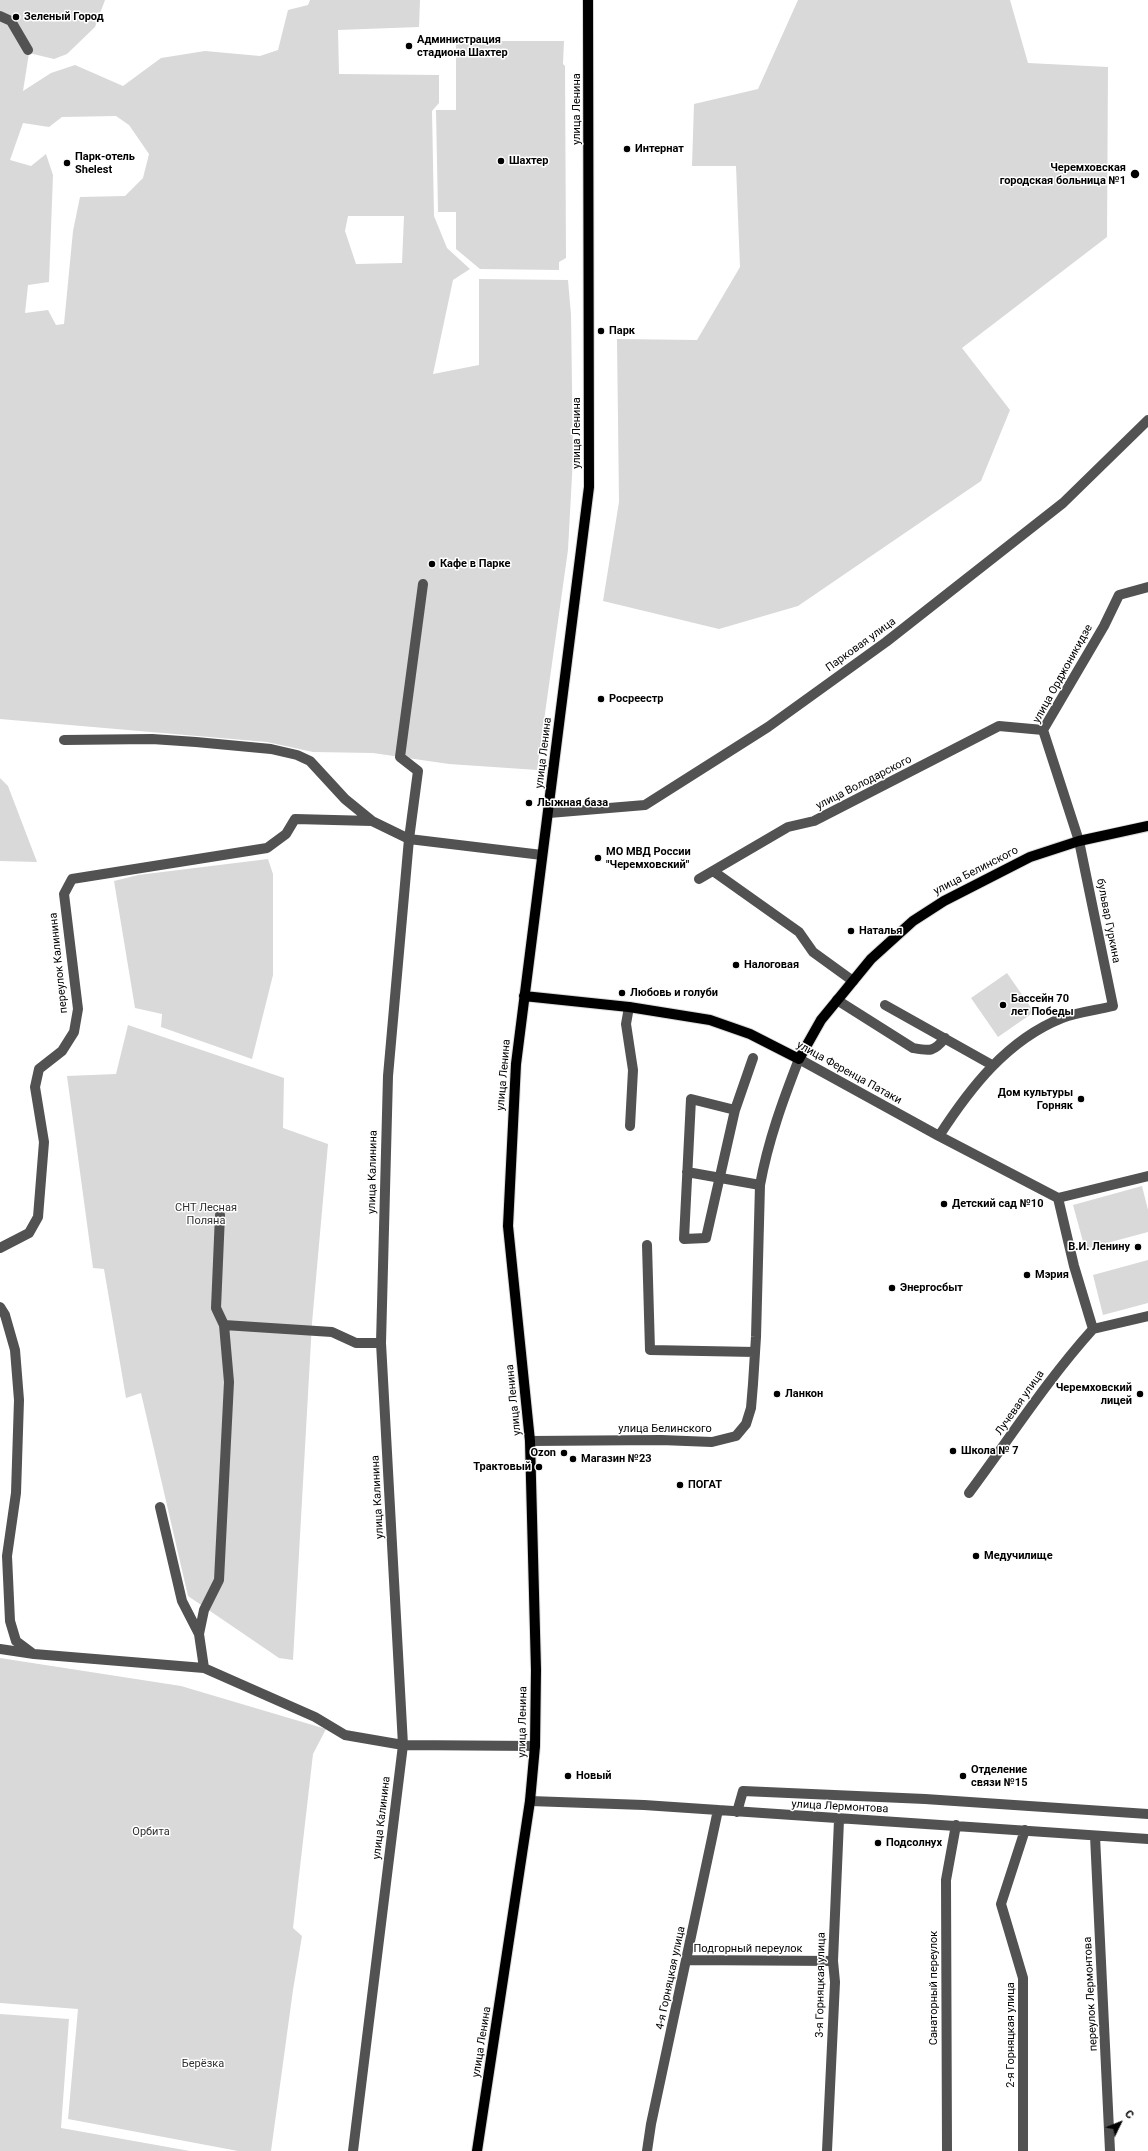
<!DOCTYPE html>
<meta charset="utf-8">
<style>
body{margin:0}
#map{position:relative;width:1148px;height:2151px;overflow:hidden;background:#fff;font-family:Roboto,sans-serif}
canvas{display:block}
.north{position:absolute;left:1100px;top:2103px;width:40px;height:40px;-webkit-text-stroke:3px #fff;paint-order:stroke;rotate:47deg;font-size:11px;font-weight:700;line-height:16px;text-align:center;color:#000}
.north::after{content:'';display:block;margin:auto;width:14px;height:18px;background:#000;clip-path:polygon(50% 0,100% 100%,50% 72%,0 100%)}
</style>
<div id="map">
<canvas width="1148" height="2151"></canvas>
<div class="north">С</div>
</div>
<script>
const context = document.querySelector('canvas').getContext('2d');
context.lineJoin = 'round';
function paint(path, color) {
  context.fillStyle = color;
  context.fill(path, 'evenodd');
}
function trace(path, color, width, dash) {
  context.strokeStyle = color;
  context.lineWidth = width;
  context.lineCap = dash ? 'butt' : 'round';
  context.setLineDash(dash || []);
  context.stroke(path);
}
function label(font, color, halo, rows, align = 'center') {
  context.font = font + ' Roboto,sans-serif';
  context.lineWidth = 3;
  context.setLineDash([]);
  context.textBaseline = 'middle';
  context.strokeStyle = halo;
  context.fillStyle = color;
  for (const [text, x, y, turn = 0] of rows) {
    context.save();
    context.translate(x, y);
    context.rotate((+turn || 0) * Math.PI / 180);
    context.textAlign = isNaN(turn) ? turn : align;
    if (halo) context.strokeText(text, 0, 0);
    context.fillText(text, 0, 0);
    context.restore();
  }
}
paint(new Path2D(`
 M0,0H105L95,27L67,54L54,59L29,53L23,91L51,73L75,65L123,86L161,58L205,51L260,56L278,50L288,10L308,5L310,0H420L419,27L338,30L339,74L439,75V103L432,111L434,216L447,248L470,269L453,280L433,374L479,365V279L568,280L571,315L573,457L568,550L537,770L449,764L373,753L313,752L267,742L0,719ZM116,116L129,125L149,154L143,178L125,196L80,197L73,231L64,324L56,325L48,310L25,313L28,285L49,282L53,175L46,154L31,166L10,160L23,123L49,127L62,117ZM348,216H404L402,263L356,264L345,231Z
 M798,0H1010L1028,63L1108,67L1107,237L962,348L1010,410L981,481L798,606L719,629L603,601L619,502L617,339L697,340L740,267L736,166H692L694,104L758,89Z
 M456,41H564L563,64L565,66L566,258L559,262V270L480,269L456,249V212H438L436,110H456Z
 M0,778L8,786L37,862L0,861Z
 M268,859L273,874V975L252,1059L161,1027L162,1014L135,1008L114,881L138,875Z
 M1007,973L1034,1012L998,1037L971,998Z
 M128,1025L284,1078L283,1128L328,1144L312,1323L293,1660L279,1658L188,1596L141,1393L126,1398L104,1269L93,1268L67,1076L116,1074Z
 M1142,1186L1148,1210V1232L1085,1249L1073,1205Z
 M1148,1260V1303L1103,1315L1093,1275Z
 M0,1658L181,1686L326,1729L313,1754L293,1928L302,1936L293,1990L271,2151H238L68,2119L78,2009L0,2003Z
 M0,2014L69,2019L61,2128L190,2151H0Z`), '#d9d9d9');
const major = new Path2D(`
 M524,996L629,1007L710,1020L750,1034L799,1059L821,1020L871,959L913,921L944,901L1030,857L1079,841L1148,826
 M477,2151L530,1801L535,1746L536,1670L530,1441L508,1226L516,1064L589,487L588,0`);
trace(major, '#dbdbdb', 12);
trace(new Path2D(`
 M0,16L11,21L28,50
 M64,740L152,739L196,742L271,749L297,755L310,761L345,799L372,821
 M549,813L645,805L768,727L886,642L1063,503L1148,420
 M713,871L799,932L813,952L853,981
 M699,879L788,827L814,821L999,726L1043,730
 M837,1000L913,1048C930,1051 934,1052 945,1038
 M885,1005L992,1065
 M629,1007L626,1024L633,1070L630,1126
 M735,1110L691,1099L684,1239L706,1238L735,1110L753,1058
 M939,1136C970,1088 1007,1040 1062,1018C1078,1012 1097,1010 1113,1006L1079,841L1043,730L1104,626L1119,595L1148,587
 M687,1172L760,1185
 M1058,1198L1074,1266L1093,1329
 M220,1215L216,1308L224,1325L332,1332L356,1343H381
 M647,1245L650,1350L755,1352
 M0,1248L29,1233L38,1217L44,1142L35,1087L39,1069L62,1051L74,1032L78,1009L64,894L72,879L267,848L286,834L295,819L372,821L409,839L542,855
 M0,1307L5,1315L15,1350L19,1400L16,1493L7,1556L10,1621L16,1641L32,1653
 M1093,1329L1148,1316
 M530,1441L661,1440L712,1442L736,1436L746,1424L751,1408L753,1384L756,1337L760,1185C768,1141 783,1100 799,1059L939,1136L1058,1198L1148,1176
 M969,1493C1010,1438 1047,1380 1093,1329
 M160,1507L182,1601L199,1634L204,1668
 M199,1634L204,1610L219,1580L229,1382L224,1325
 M0,1649L34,1654L204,1668L315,1717L345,1735L403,1745L535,1746
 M530,1801L644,1805L1148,1839
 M737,1812L743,1791L925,1799L1148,1814
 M1095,1836L1110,2151
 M687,1960L833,1961
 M353,2151L403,1745L381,1343L388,1076L409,839L418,771L400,757L423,584
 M647,2151L651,2124L718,1810
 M827,2151L835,1982L833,1961L839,1820
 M947,2151L946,1880L956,1825
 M1023,2151V1978L1001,1904L1025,1830`), '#525252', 10);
trace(major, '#000', 10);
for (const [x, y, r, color] of [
 [16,17,4,"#000"],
 [409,46,4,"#000"],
 [627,149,4,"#000"],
 [501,161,4,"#000"],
 [67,163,4,"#000"],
 [1135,174,5,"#000"],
 [601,331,4,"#000"],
 [432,564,4,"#000"],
 [601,699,4,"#000"],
 [529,803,4,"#000"],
 [598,858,4,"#000"],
 [851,931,4,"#000"],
 [736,965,4,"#000"],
 [622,993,4,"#000"],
 [1003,1005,4,"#000"],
 [1081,1099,4,"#000"],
 [944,1204,4,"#000"],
 [1138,1247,4,"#000"],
 [1027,1275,4,"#000"],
 [892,1288,4,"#000"],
 [777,1394,4,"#000"],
 [1140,1394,4,"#000"],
 [953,1451,4,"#000"],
 [564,1453,4,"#000"],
 [573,1459,4,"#000"],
 [539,1467,4,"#000"],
 [680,1485,4,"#000"],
 [976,1556,4,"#000"],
 [568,1776,4,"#000"],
 [963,1776,4,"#000"],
 [878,1843,4,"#000"]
]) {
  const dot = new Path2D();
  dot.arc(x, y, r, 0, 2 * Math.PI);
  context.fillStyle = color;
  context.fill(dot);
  trace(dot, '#fff', 1.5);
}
label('bold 11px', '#000', '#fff', [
 ["Зеленый Город",24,17],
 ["Администрация",417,40],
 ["стадиона Шахтер",417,53],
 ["Интернат",635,149],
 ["Парк-отель",75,157],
 ["Shelest",75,170],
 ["Шахтер",509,161],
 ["Черемховская",1126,168,"right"],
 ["городская больница №1",1126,181,"right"],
 ["Парк",609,331],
 ["Кафе в Парке",440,564],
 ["Росреестр",609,699],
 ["Лыжная база",537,803],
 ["МО МВД России",606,852],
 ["\"Черемховский\"",606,865],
 ["Наталья",859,931],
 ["Налоговая",744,965],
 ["Любовь и голуби",630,993],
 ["Бассейн 70",1011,999],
 ["лет Победы",1011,1012],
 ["Дом культуры",1073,1093,"right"],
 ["Горняк",1073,1106,"right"],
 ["Детский сад №10",952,1204],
 ["В.И. Ленину",1130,1247,"right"],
 ["Мэрия",1035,1275],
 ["Энергосбыт",900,1288],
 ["Черемховский",1132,1388,"right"],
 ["лицей",1132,1401,"right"],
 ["Ланкон",785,1394],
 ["Школа № 7",961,1451],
 ["Ozon",556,1453,"right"],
 ["Магазин №23",581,1459],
 ["Трактовый",531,1467,"right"],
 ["ПОГАТ",688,1485],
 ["Медучилище",984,1556],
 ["Отделение",971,1770],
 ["связи №15",971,1783],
 ["Новый",576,1776],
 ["Подсолнух",886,1843]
], 'left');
label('11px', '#000', '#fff', [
 ["улица Ленина",577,109,-90],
 ["улица Ленина",577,433,-90],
 ["Парковая улица",861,645,-36],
 ["улица Орджоникидзе",1063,674,-61],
 ["улица Ленина",544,753,-83],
 ["улица Володарского",864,783,-27],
 ["улица Белинского",976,871,-27],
 ["бульвар Гуркина",1108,921,79],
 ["переулок Калинина",59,963,-96],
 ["улица Ференца Патаки",849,1073,29],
 ["улица Ленина",504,1075,-85],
 ["улица Калинина",373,1172,-89],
 ["улица Ленина",514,1400,-96],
 ["Лучевая улица",1020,1403,-55],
 ["улица Белинского",665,1429],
 ["улица Калинина",378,1497,-93],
 ["улица Ленина",523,1722,-89],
 ["улица Лермонтова",840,1807,3],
 ["улица Калинина",382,1818,-83],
 ["Подгорный переулок",748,1949],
 ["4-я Горняцкая улица",671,1978,-78],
 ["3-я Горняцкая улица",821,1985,-89],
 ["Санаторный переулок",934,1988,-90],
 ["переулок Лермонтова",1091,1994,-93],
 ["2-я Горняцкая улица",1011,2035,-90],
 ["улица Ленина",482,2042,-81]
]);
label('11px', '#303030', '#fff', [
 ["СНТ Лесная",206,1208],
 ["Поляна",206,1221],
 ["Орбита",151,1832],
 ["Берёзка",203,2064]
]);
</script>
